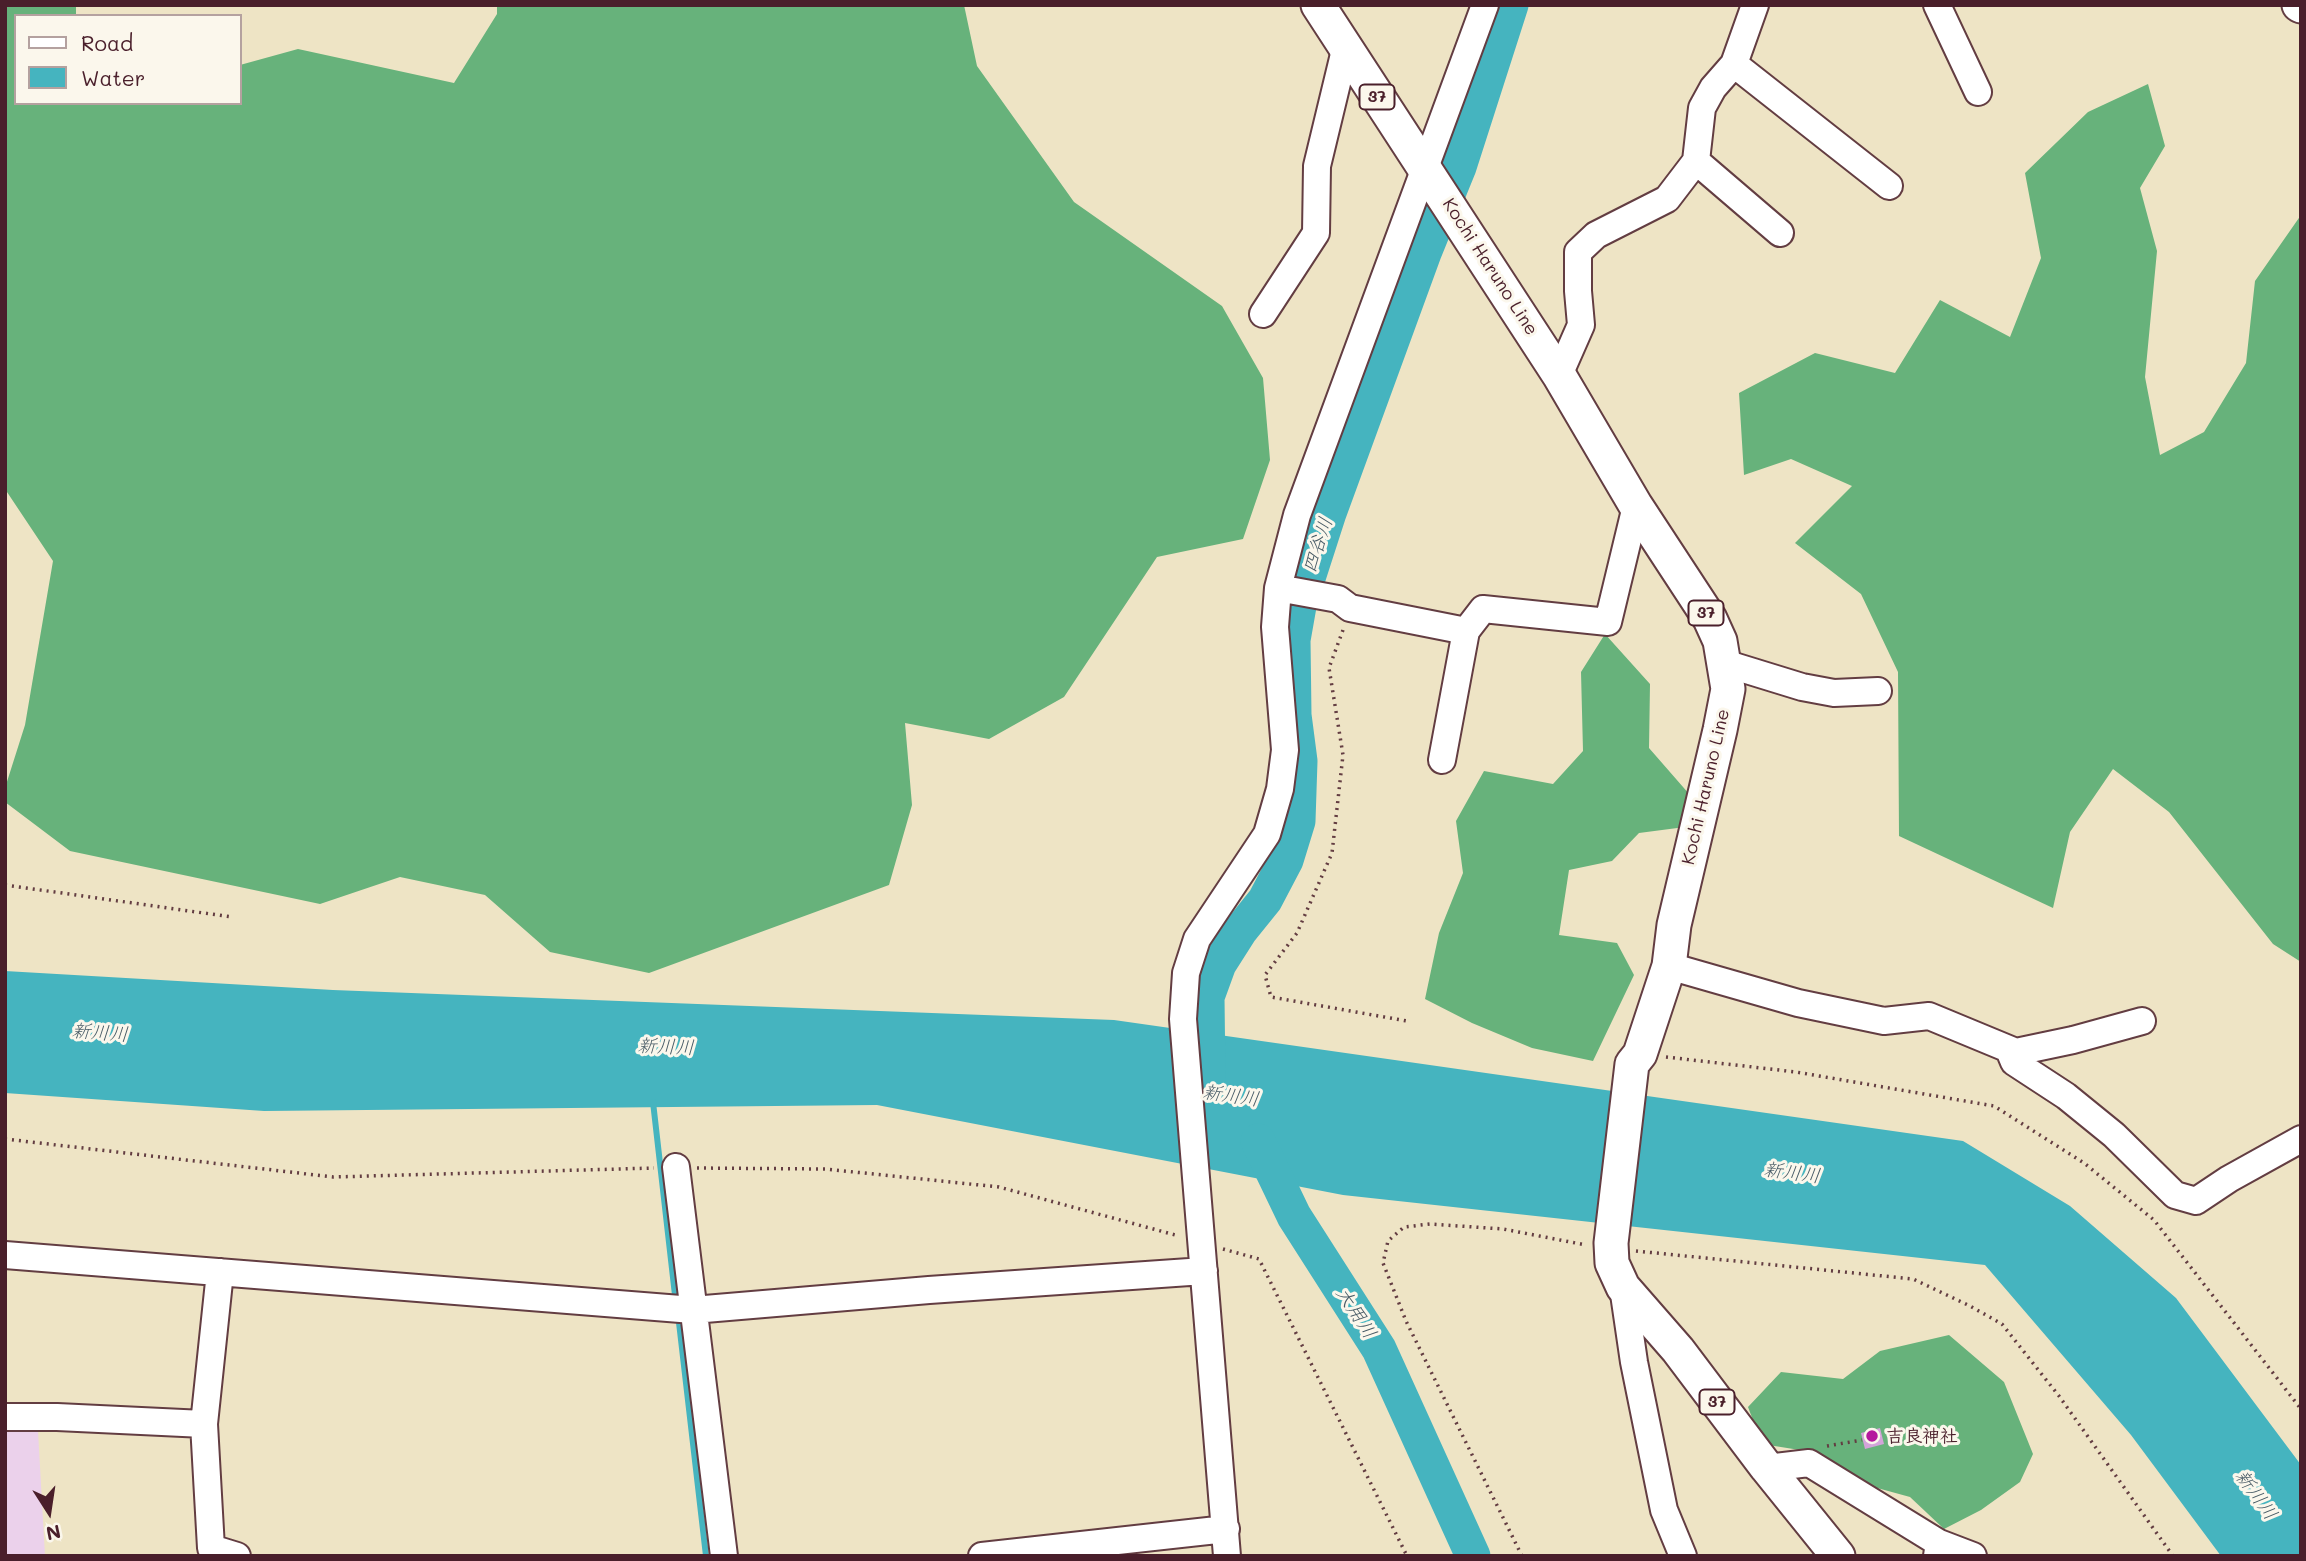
<!DOCTYPE html>
<meta charset="utf-8">
<style>
body{margin:0}
#map{position:relative;width:2306px;height:1561px;overflow:hidden;background:#eee4c5;font-family:Mali,sans-serif}
canvas{display:block}
.frame{position:absolute;inset:0;border:7px solid #4a1f2b;pointer-events:none}
.legend{position:absolute;left:14px;top:14px;width:228px;height:91px;box-sizing:border-box;background:#fbf7ec;border:2px solid #b4a19f;margin:0;padding:9px 12px;list-style:none;font-size:21px;color:#4a1f2b}
.legend li{display:flex;align-items:center;gap:14px;height:35px}
.legend b{width:35px;border:2px solid #b4a19f}
.north{position:absolute;left:14px;top:1477px;width:70px;height:70px;-webkit-text-stroke:5px #fbf7ec;paint-order:stroke;rotate:168deg;font-size:19px;font-weight:700;line-height:28px;text-align:center;color:#4a1f2b}
.north::after{content:'';display:block;margin:auto;width:24px;height:32px;background:#4a1f2b;clip-path:polygon(50% 0,100% 100%,50% 72%,0 100%)}
</style>
<div id="map">
<canvas width="2306" height="1561"></canvas>
<div class="frame"></div>
<ul class="legend">
<li><b style="height:9px;background:#fff"></b>Road</li>
<li><b style="height:19px;background:#45b4bf"></b>Water</li>
</ul>
<div class="north">N</div>
</div>
<script>
const context = document.querySelector('canvas').getContext('2d');
context.lineJoin = 'round';
function paint(path, color) {
  context.fillStyle = color;
  context.fill(path, 'evenodd');
}
function trace(path, color, width, dash) {
  context.strokeStyle = color;
  context.lineWidth = width;
  context.lineCap = dash ? 'butt' : 'round';
  context.setLineDash(dash || []);
  context.stroke(path);
}
function label(font, color, halo, rows, align = 'center') {
  context.font = font + ' Mali,"Klee One",sans-serif';
  context.lineWidth = 6;
  context.setLineDash([]);
  context.textBaseline = 'middle';
  context.strokeStyle = halo;
  context.fillStyle = color;
  for (const [text, x, y, turn = 0] of rows) {
    context.save();
    context.translate(x, y);
    context.rotate((+turn || 0) * Math.PI / 180);
    context.textAlign = isNaN(turn) ? turn : align;
    if (halo) context.strokeText(text, 0, 0);
    context.fillText(text, 0, 0);
    context.restore();
  }
}
paint(new Path2D(`
 M5,1425L38,1431L45,1556H5Z`), '#ebd1eb');
paint(new Path2D(`
 M5,5H76V16H16V103H240V65L298,49L454,83L497,14V5H964L977,66L1074,202L1222,306L1263,378L1270,460L1243,539L1157,557L1064,697L989,739L905,723L912,805L889,885L649,973L550,952L485,895L400,877L320,904L70,851L5,802V788L25,725L53,561L5,489Z
 M2148,84L2165,146L2140,188L2157,251L2145,377L2160,455L2204,432L2246,363L2255,281L2301,215V962L2273,944L2169,812L2113,769L2070,832L2053,908L1899,836L1898,672L1861,594L1795,543L1852,486L1791,459L1744,475L1739,393L1815,353L1895,373L1940,300L2010,337L2041,258L2025,173L2088,112Z
 M1605,634L1650,684L1649,748L1690,795L1685,827L1639,833L1612,861L1569,870L1559,935L1617,943L1634,975L1593,1061L1532,1048L1472,1023L1425,999L1439,933L1463,873L1456,821L1484,771L1553,784L1583,751L1581,672Z
 M1949,1335L2004,1382L2033,1454L2020,1482L1981,1510L1944,1529L1910,1497L1859,1483L1806,1451L1762,1444L1748,1407L1781,1372L1843,1379L1880,1351Z`), '#67b27b');
paint(new Path2D(`
 M5,971L333,990L1114,1020L1963,1141L2070,1206L2176,1298L2301,1465V1556H2221L2131,1435L1985,1265L1343,1195L877,1105L264,1111L5,1093Z`), '#45b4bf');
trace(new Path2D(`
 M653,1102L676,1304
 M678,1314L706,1556`), '#45b4bf', 6);
trace(new Path2D(`
 M1208,1081L1207,997L1219,964L1240,931L1265,900L1286,860L1298,821L1300,761L1294,715L1293,640L1299,606L1329,513L1424,253L1459,167L1511,5
 M1258,1141L1294,1216L1379,1349L1473,1556`), '#45b4bf', 35);
paint(new Path2D(`
 M1880,1428L1884,1444L1865,1449L1861,1433Z`), '#d4a4da');
const minor = new Path2D(`
 M1937,5L1978,92
 M1734,64L1889,186
 M1696,161L1780,233
 M1263,314L1316,233L1317,166L1345,50
 M1559,375L1581,325L1578,291V252L1596,235L1667,199L1696,161L1702,108L1713,88L1734,64L1755,5
 M1278,588L1338,599L1350,608L1466,631L1483,609L1608,622L1636,506
 M1724,663L1802,687L1834,693L1878,691
 M1442,760L1466,631
 M1669,966L1798,1003L1884,1021L1929,1016L2016,1052L2073,1040L2142,1021
 M2009,1050L2014,1062L2066,1096L2114,1135L2175,1195L2196,1201L2229,1179L2301,1139
 M676,1167L724,1556
 M5,1255L693,1310L929,1290L1204,1271
 M1623,1287L1634,1362L1664,1510L1683,1556
 M5,1417H57L204,1424L211,1548L237,1556
 M204,1424L220,1272
 M1767,1468L1809,1463L1939,1543L1937,1556
 M1939,1543L1973,1556
 M982,1556L1226,1529
 M1227,1556L1183,1019L1186,973L1197,939L1267,834L1280,789L1285,750L1275,627L1278,588L1297,515L1485,5`);
const major = new Path2D(`
 M1318,5L1559,375L1636,506L1710,619L1720,641L1728,689L1720,730L1674,925L1669,966L1640,1054L1632,1064L1611,1243L1612,1263L1623,1287L1678,1350L1767,1468L1838,1556
 M2299,5L2301,6`);
trace(minor, '#633d42', 30);
trace(major, '#633d42', 37);
trace(new Path2D(`
 M1343,630L1329,668L1343,755L1332,853L1297,933L1265,975L1271,997L1407,1021
 M5,885L232,917
 M1666,1057L1796,1072L1994,1106L2084,1163L2154,1220L2301,1409
 M5,1139L333,1177L654,1168
 M697,1168L825,1169L999,1187L1179,1236
 M1223,1249L1259,1259L1407,1556
 M1636,1251L1913,1279L1970,1306L2002,1324L2059,1396L2173,1556
 M1827,1446L1862,1440
 M1522,1556L1406,1321L1383,1263L1388,1241L1404,1227L1430,1224L1503,1229L1586,1245`), '#633d42', 3.5, [2, 5]);
trace(minor, '#fff', 26);
trace(major, '#fff', 33);
for (const [x, y, r, color] of [
 [1872,1436,7,"#b5179e"]
]) {
  const dot = new Path2D();
  dot.arc(x, y, r, 0, 2 * Math.PI);
  context.fillStyle = color;
  context.fill(dot);
  trace(dot, '#fbf7ec', 2.5);
}
for (const [x, y, w] of [
 [1377,97,35],
 [1706,613,35],
 [1717,1402,35]
]) {
  const box = new Path2D();
  box.roundRect(x - w / 2, y - 12.5, w, 25, 5);
  context.fillStyle = '#fbf7ec';
  context.fill(box);
  trace(box, '#4a1f2b', 2);
}
label('bold 16px', '#4a1f2b', null, [
 ["37",1377,97],
 ["37",1706,613],
 ["37",1717,1402]
]);
label('18px', '#4a1f2b', '#fbf7ec', [
 ["Kochi Haruno Line",1490,267,57],
 ["Kochi Haruno Line",1706,787,-77]
]);
label('bold 18px', '#4a1f2b', '#fbf7ec', [
 ["吉良神社",1886,1436]
], 'left');
label('italic 19px', '#485b66', '#fbf7ec', [
 ["四谷川",1318,545,-72],
 ["新川川",100,1033,4],
 ["新川川",666,1047,2],
 ["新川川",1231,1096,8],
 ["新川川",1792,1173,7],
 ["大用川",1356,1313,57],
 ["新川川",2256,1495,54]
]);
</script>
